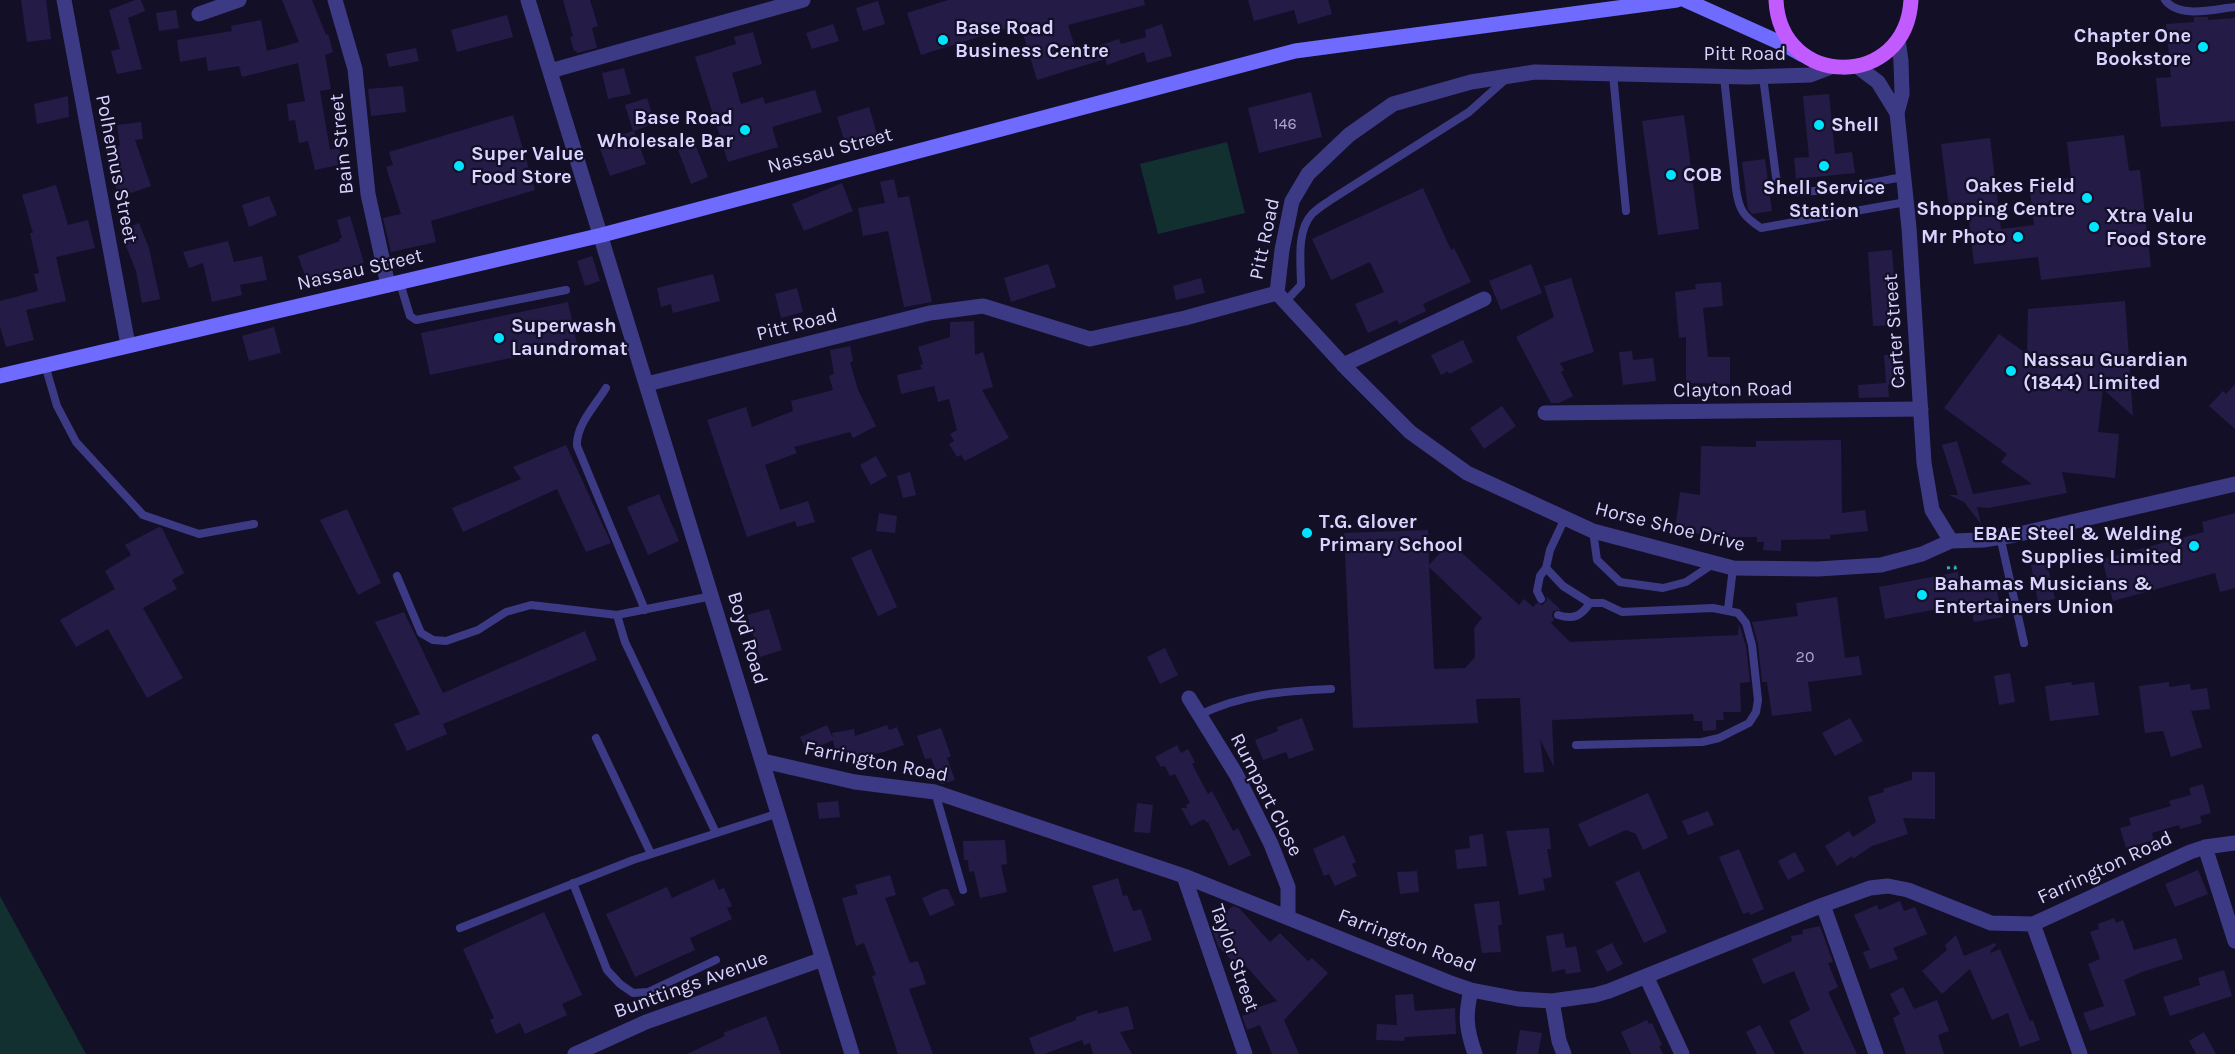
<!DOCTYPE html>
<style>
body{margin:0}
canvas{display:block;background:#130f26}
</style>
<canvas width="2235" height="1054"></canvas>
<script>
const context = document.querySelector('canvas').getContext('2d');
context.lineJoin = 'round';
function paint(path, color) {
  context.fillStyle = color;
  context.fill(path, 'evenodd');
}
function trace(path, color, width, dash) {
  context.strokeStyle = color;
  context.lineWidth = width;
  context.lineCap = dash ? 'butt' : 'round';
  context.setLineDash(dash || []);
  context.stroke(path);
}
function label(font, color, halo, rows, align = 'center') {
  context.font = font + ' Karla,sans-serif';
  context.lineWidth = 4.5;
  context.setLineDash([]);
  context.textBaseline = 'middle';
  context.strokeStyle = halo;
  context.fillStyle = color;
  for (const [text, x, y, turn = 0] of rows) {
    context.save();
    context.translate(x, y);
    context.rotate((+turn || 0) * Math.PI / 180);
    context.textAlign = isNaN(turn) ? turn : align;
    if (halo) context.strokeText(text, 0, 0);
    context.fillText(text, 0, 0);
    context.restore();
  }
}
paint(new Path2D(`
 M1227,142L1245,213L1158,234L1140,164Z
 M0,896L86,1054H0Z`), '#12302f');
paint(new Path2D(`
 M21,0H46L51,39L27,42Z
 M135,0H141L145,11L128,18L142,69L117,74L111,51L120,49L109,10Z
 M282,0H312L326,35L328,34L333,52L325,55L331,89L320,91L330,150L339,148L343,164L315,170L308,141L299,143L295,120L289,121L287,104L305,101L298,63L242,77L239,66L208,71L206,57L180,62L177,40L232,31L231,26L261,20L267,51L299,42Z
 M563,0H590L598,26L592,28L597,48L577,53L576,51H574L570,37L573,36Z
 M948,0H1144L1145,5L1068,25L1077,53L1119,39L1121,44L1146,37L1145,30L1162,24L1172,56L1147,63L1144,52L1107,65L1105,59L1037,80L1020,24L921,55L907,13Z
 M1248,0H1328L1332,14L1298,24L1294,10L1254,21Z
 M878,1L885,24L863,31L856,8Z
 M176,10L179,28L159,31L156,13Z
 M507,15L513,37L457,52L451,30Z
 M2194,17H2208V20L2235,18V121L2161,127L2156,78L2171,77L2166,24L2194,22Z
 M833,24L839,41L812,49L806,33Z
 M753,32L762,64L732,73L741,104L763,97L765,104L815,90L822,112L772,127L778,147L728,162L695,57L736,44L734,37Z
 M416,48L419,61L389,67L386,54Z
 M624,68L631,94L608,99L602,73Z
 M403,86L406,112L371,116L368,89Z
 M1311,92L1322,137L1259,153L1248,108Z
 M1829,94L1835,154L1852,152L1855,173L1796,179L1794,158L1809,157L1803,96Z
 M68,96L69,117L37,124L34,104Z
 M647,98L655,123L634,131L646,164L610,176L598,143L633,131L625,105Z
 M869,107L877,134L845,143L837,117Z
 M513,115L535,190L431,221L436,242L391,252L383,218L401,214L386,167L393,165L389,152Z
 M1684,115L1699,229L1658,235L1642,121Z
 M141,122L143,139L135,140L151,186L119,197L107,160L105,148L120,146L117,125Z
 M2124,135L2129,171L2140,170L2151,267L2041,280L2038,257L1974,264L1968,213L1950,215L1941,144L1990,138L2001,229L2034,225L2029,182L2071,178L2067,142Z
 M695,144L708,177L691,184L678,150Z
 M1765,159L1772,211L1752,214L1748,209L1742,162Z
 M894,179L898,198L909,196L932,302L904,307L888,231L863,236L858,208L885,203L880,182Z
 M842,183L853,211L804,231L792,204Z
 M56,185L68,225L88,220L95,248L56,257L66,301L26,310L34,340L6,347L0,327V301L38,291L34,274L39,273L30,233H33L22,195Z
 M1423,188L1451,250L1454,248L1471,282L1423,304L1426,311L1399,324L1397,320L1368,333L1355,304L1384,292L1370,262L1331,280L1312,239Z
 M269,196L277,215L249,227L242,205Z
 M350,216L364,263L307,281L298,256L340,241L339,239L342,238L337,220Z
 M139,223L149,248L160,299L142,303L136,271L120,231Z
 M228,241L234,262L262,256L267,280L240,285L242,295L212,302L203,263L189,268L183,252Z
 M1892,250L1898,325L1873,326L1868,252Z
 M592,256L600,281L585,286L577,261Z
 M1048,264L1056,287L1011,302L1004,278Z
 M1531,264L1542,293L1501,310L1489,281Z
 M713,274L720,301L673,313L671,304L661,307L657,288Z
 M1201,278L1205,293L1176,300L1173,286Z
 M1571,278L1594,352L1560,363L1564,370L1561,372L1573,396L1559,403H1551L1516,337L1554,317L1544,286Z
 M1721,282L1723,306L1703,308L1708,357H1730V384L1686,383V337L1679,338L1675,292L1696,289L1695,284Z
 M797,288L803,312L781,318L775,294Z
 M2125,301L2133,416L2103,389L2098,432L2119,434L2115,478L2062,472L2067,493L1988,508L1977,507L1981,524L1964,502L1949,495H1958L1942,445L1957,441L1973,494L2032,484L2001,462L2007,454L1944,408L1999,334L2027,354L2028,309Z
 M568,302L577,344L430,375L421,333Z
 M974,321L975,355L983,352L993,387L982,390L1009,438L965,461L961,455L957,457L949,444L954,441L950,434L957,430L949,399L938,402L934,386L901,394L897,375L922,369L920,365L923,364L918,347L950,337V322Z
 M274,327L281,353L249,361L242,336Z
 M1463,340L1473,362L1449,374L1448,371L1441,375L1431,355Z
 M850,346L853,361L850,362L858,390L876,426L853,438L850,432L794,447L797,453L765,465L780,510L808,501L815,522L797,527L795,521L747,537L707,420L746,407L752,427L793,411L791,401L833,390L829,376L834,374L830,350Z
 M1632,351L1633,360L1653,358L1656,381L1623,385L1619,352Z
 M1901,354L1903,384L1888,385L1889,397L1859,398L1858,385L1886,383L1884,355Z
 M2235,384V429L2209,406L2223,391L2226,394Z
 M1502,406L1516,426L1484,449L1470,428Z
 M1841,440L1842,513L1865,510L1868,531L1830,535V539L1781,540V551L1763,550L1764,542H1757V537H1720L1675,530L1680,492L1700,495L1701,446L1756,447V441Z
 M566,445L611,543L586,552L557,489L463,532L452,508L521,479L513,467Z
 M876,456L887,476L871,485L860,465Z
 M910,472L916,495L903,498L897,476Z
 M659,494L679,541L648,555L627,507Z
 M347,509L381,583L358,595L320,520Z
 M879,513L897,516L895,533L876,531Z
 M2235,513V588L2220,592L2215,573L2113,601L2102,559L2204,532L2202,522Z
 M159,527L162,528L184,573L172,580L177,589L143,608L183,678L147,698L108,629L76,647L60,620L115,589L105,571L131,555L125,545Z
 M1428,530L1429,565L1450,542L1519,605L1524,599L1533,607L1537,603L1543,605L1547,600L1546,596L1561,610L1553,611L1552,616L1554,620L1551,623L1570,642L1738,635L1739,624L1746,646L1750,682L1740,683L1741,712H1723L1724,720H1716V730L1703,731L1702,721H1694L1693,714L1552,720L1554,767L1540,739L1544,772L1524,773L1520,698L1476,699L1478,723L1353,728L1344,533ZM1429,567L1482,618L1474,628L1475,657L1465,668L1434,669Z
 M871,549L897,607L878,616L851,558Z
 M2047,562L2055,599L2038,602L2031,565Z
 M1958,572L1961,587L1995,580L2002,617L1974,622L1970,603L1885,619L1879,587Z
 M1837,597L1845,658L1859,656L1862,675L1808,682L1812,711L1772,716L1767,682H1762L1758,644L1752,622L1798,616L1796,603Z
 M769,609L782,650L760,657L747,615Z
 M404,612L443,693L585,631L597,660L443,724L447,734L407,751L394,724L420,714L375,622Z
 M1165,648L1178,675L1160,684L1147,657Z
 M2010,673L2015,702L1999,705L1994,676Z
 M2071,682L2072,685L2094,682L2099,715L2050,721L2045,686Z
 M2169,682V687L2190,684L2191,690L2207,688L2210,709L2191,711L2202,747L2171,757L2163,731L2145,733L2139,686Z
 M1302,718L1314,750L1289,759L1286,752L1263,760L1255,740L1278,731L1277,727Z
 M1850,718L1863,741L1835,756L1822,733Z
 M827,725L833,738L832,733L854,729L855,736L887,725L889,730L897,727L904,745L884,752L837,761L833,740L807,752L800,737Z
 M941,728L951,756L947,758L955,780L943,784H941L931,758L925,759L917,736Z
 M1177,745L1181,753L1188,749L1195,762L1192,764L1208,794L1212,791L1233,831L1238,828L1251,855L1229,866L1208,822H1206L1204,819L1191,826L1181,808H1187L1186,805L1190,803L1175,774L1170,776L1165,766L1161,767L1155,757Z
 M1912,772H1935V819L1903,818L1908,834L1872,846L1853,859L1852,856L1837,866L1825,846L1849,831L1853,837L1876,822L1868,797L1884,792L1883,789L1912,780Z
 M2203,784L2211,813L2200,816L2202,823L2180,829L2179,825L2152,833L2154,840L2126,848L2120,828L2131,825L2129,818L2171,806L2169,801L2191,795L2189,788Z
 M1648,793L1668,838L1643,850L1636,834L1626,830L1589,847L1578,824Z
 M838,801L840,817L819,819L817,803Z
 M1137,803L1153,805L1150,833L1134,832Z
 M1708,811L1714,825L1688,835L1682,821Z
 M1549,828L1551,849H1547L1552,877L1543,879L1545,890L1519,895L1506,831Z
 M1483,834L1487,866L1457,869L1455,850L1470,848L1469,836Z
 M1344,835L1356,862L1352,864L1357,876L1335,886L1329,874L1324,876L1313,849Z
 M1005,840L1007,864L1001,865L1007,892L980,898L974,871L969,872L968,860H964L963,841Z
 M1739,849L1764,909L1750,915L1749,912L1743,914L1719,857Z
 M1795,852L1805,871L1788,880L1778,861Z
 M2198,870L2208,894L2175,907L2165,884Z
 M1417,871L1419,892L1400,894L1397,872Z
 M1639,871L1667,932L1644,943L1615,882Z
 M890,875L896,895L885,898L910,963L918,961L926,984L909,989L933,1054H898L872,976L876,975L864,943L856,946L842,898L858,894L855,885Z
 M1118,878L1123,896L1127,895L1133,911L1141,909L1152,940L1114,952L1092,886Z
 M714,879L719,890L724,888L732,906L727,908L732,919L690,938L695,950L635,977L606,914L667,887L672,898Z
 M942,889H948L955,905L930,916L922,898Z
 M1499,901L1502,925H1498L1501,952L1482,953L1474,904Z
 M1900,901L1904,911L1915,907L1927,934L1893,948L1898,959L1870,969L1863,952L1870,950L1854,915L1877,905L1879,910Z
 M1233,906L1239,908L1270,942L1280,933L1308,961L1312,958L1328,973L1284,1020L1299,1054H1272L1260,1025L1247,1030L1242,1016L1257,1011L1256,1008L1277,1001L1238,957L1233,962L1218,946L1211,926Z
 M544,912L582,995L562,1004L567,1015L525,1034L520,1023L496,1034L490,1020L494,1018L463,949Z
 M2114,918L2116,923L2123,920L2134,950L2176,938L2183,959L2142,972L2124,980L2136,1015L2090,1031L2083,1013L2104,1006L2088,964L2100,959L2090,932L2099,929L2098,924Z
 M1820,926L1833,962L1828,963L1838,987L1828,992L1857,1054H1804L1789,1021L1810,1010L1794,971L1763,984L1752,959L1792,941L1791,936L1803,934L1802,930Z
 M1563,933L1566,948L1576,946L1581,972L1566,974L1565,969L1552,972L1546,936Z
 M1956,935L1964,956L1995,943L1996,945L1990,951L1991,953L2000,949L2030,1021L2033,1020L2040,1040L2020,1047L2008,1013L1992,1020L1970,969L1942,994L1922,971L1947,950L1945,945Z
 M1612,943L1623,964L1607,972L1596,951Z
 M2224,970L2232,996L2170,1016L2163,997L2200,985L2198,978Z
 M1903,987L1914,1009L1937,1000L1949,1031L1938,1035L1944,1054H1906L1893,1018L1900,1014L1890,994Z
 M1413,994L1415,1011L1455,1008L1456,1034L1405,1037L1404,1041L1376,1040L1377,1024L1397,1025L1395,995Z
 M1128,1006L1134,1029L1120,1032L1132,1054H1093L1090,1043L1084,1045L1082,1040L1044,1054H1035L1029,1038L1076,1020V1017L1097,1010L1098,1014Z
 M766,1016L781,1054H687L725,1036L723,1033Z
 M1647,1020L1649,1024L1652,1023L1662,1045L1659,1046L1663,1054H1631L1621,1032Z
 M1760,1025L1775,1054H1757L1746,1032Z
 M1520,1030L1542,1033L1538,1054H1516Z
 M2204,1032L2216,1054H2196L2189,1041Z`), '#241b47');
trace(new Path2D(`
 M1947,568L1955,567L1956,572`), '#2fb8b0', 3, [3, 4.5]);
trace(new Path2D(`
 M2165,0C2179,19 2214,9 2235,7
 M1613,74L1626,211
 M1724,77L1736,189C1739,210 1743,216 1761,228L1906,202
 M1763,77L1776,177C1778,181 1779,186 1783,188C1803,199 1879,181 1903,177
 M400,283L410,316L416,320L566,290
 M1285,302L1301,285C1301,264 1296,231 1312,214C1318,208 1325,204 1332,199L1469,112L1506,79
 M45,365L57,406L76,442L143,515L199,534L254,524
 M606,388C595,406 576,425 577,446L645,610
 M1593,531L1597,560L1620,582L1663,588L1686,582L1713,564
 M2000,536L2024,643
 M1546,568L1563,586L1590,603H1603L1622,612L1713,608L1738,613L1746,623L1752,645L1758,700L1756,712L1749,723L1719,738L1702,742L1576,745
 M397,576L421,633L433,640L446,641L478,630L506,612L531,605L617,615L712,596
 M1541,599L1537,591L1540,576L1546,568L1550,550L1565,518
 M1728,609L1733,568
 M617,615L625,642L716,833
 M1558,615C1574,620 1581,616 1590,603
 M1199,715C1243,694 1283,691 1331,689
 M596,738L651,854
 M935,792L963,890
 M573,883L607,970L620,984L633,993L648,992L716,960
 M460,928L633,860L779,813`), '#3d3a85', 8);
trace(new Path2D(`
 M64,0L128,345
 M335,0L355,69L368,194L388,285
 M528,0L852,1054
 M199,14L239,0
 M550,71L803,0
 M1277,293L1348,370L1410,432L1467,473L1593,531L1733,568L1818,569L1881,565L1922,554L1951,541
 M1277,293L1282,250L1292,201L1308,174L1349,135L1393,104L1471,82L1535,72L1747,77L1810,75L1831,67
 M1343,365L1484,299
 M647,384L930,313L983,306L1090,339L1185,318L1277,293
 M1545,413L1921,409
 M1189,698L1236,774L1271,844L1288,887V917
 M763,761L855,782L935,792L1184,876L1448,982L1471,990L1518,999L1552,1001L1595,995L1609,991L1823,905L1870,888L1888,886L1908,890L1991,923L2033,924L2190,852L2205,847L2235,843
 M2205,847L2235,941
 M1184,876L1245,1054
 M1823,905L1876,1054
 M2033,924L2080,1054
 M1646,976L1682,1054
 M1471,990C1465,1016 1466,1028 1475,1054
 M1552,1001L1559,1041L1564,1054
 M575,1054L646,1022L823,959`), '#3d3a85', 15);
trace(new Path2D(`
 M1898,40L1901,61L1902,94L1897,113L1909,228L1924,463L1932,510L1951,541L1983,540L2015,535L2235,484
 M1858,67L1878,82L1897,113`), '#3d3a85', 15);
trace(new Path2D(`
 M1685,0L1783,44L1803,55
 M0,376L602,235L1295,51L1677,0`), '#6f6bff', 15);
trace(new Path2D(`
 M1776,0C1780,89 1906,90 1911,0`), '#c25bff', 15);
for (const [x, y, r, color] of [
 [943,40,6,"#00e5ff"],
 [2203,47,6,"#00e5ff"],
 [1819,125,6,"#00e5ff"],
 [745,130,6,"#00e5ff"],
 [459,166,6,"#00e5ff"],
 [1824,166,6,"#00e5ff"],
 [1671,175,6,"#00e5ff"],
 [2087,198,6,"#00e5ff"],
 [2094,227,6,"#00e5ff"],
 [2018,237,6,"#00e5ff"],
 [499,338,6,"#00e5ff"],
 [2011,371,6,"#00e5ff"],
 [1307,533,6,"#00e5ff"],
 [2194,546,6,"#00e5ff"],
 [1922,595,6,"#00e5ff"]
]) {
  const dot = new Path2D();
  dot.arc(x, y, r, 0, 2 * Math.PI);
  context.fillStyle = color;
  context.fill(dot);
  trace(dot, '#130f26', 2);
}
label('16px', '#aca6d1', null, [
 ["146",1285,124],
 ["20",1805,657]
]);
label('bold 20px', '#d9d4ff', '#130f26', [
 ["Base Road",955,28],
 ["Business Centre",955,51],
 ["Chapter One",2191,36,"right"],
 ["Bookstore",2191,59,"right"],
 ["Base Road",733,118,"right"],
 ["Wholesale Bar",733,141,"right"],
 ["Shell",1831,125],
 ["Super Value",471,154],
 ["Food Store",471,177],
 ["COB",1683,175],
 ["Oakes Field",2075,186,"right"],
 ["Shopping Centre",2075,209,"right"],
 ["Shell Service",1824,188,"center"],
 ["Station",1824,211,"center"],
 ["Xtra Valu",2106,216],
 ["Food Store",2106,239],
 ["Mr Photo",2006,237,"right"],
 ["Superwash",511,326],
 ["Laundromat",511,349],
 ["Nassau Guardian",2023,360],
 ["(1844) Limited",2023,383],
 ["T.G. Glover",1319,522],
 ["Primary School",1319,545],
 ["EBAE Steel & Welding",2182,534,"right"],
 ["Supplies Limited",2182,557,"right"],
 ["Bahamas Musicians &",1934,584],
 ["Entertainers Union",1934,607]
], 'left');
label('20px', '#d9d4ff', '#130f26', [
 ["Pitt Road",1745,54],
 ["Bain Street",342,144,-96],
 ["Nassau Street",830,151,-15],
 ["Polhemus Street",116,169,79],
 ["Pitt Road",1265,239,-78],
 ["Nassau Street",360,270,-13],
 ["Pitt Road",797,325,-14],
 ["Carter Street",1895,331,-94],
 ["Clayton Road",1733,390,-1],
 ["Horse Shoe Drive",1670,527,14],
 ["Boyd Road",747,638,73],
 ["Farrington Road",876,762,11],
 ["Rumpart Close",1266,795,63],
 ["Farrington Road",2105,868,-25],
 ["Farrington Road",1407,941,21],
 ["Taylor Street",1234,958,71],
 ["Bunttings Avenue",691,985,-20]
]);
</script>
